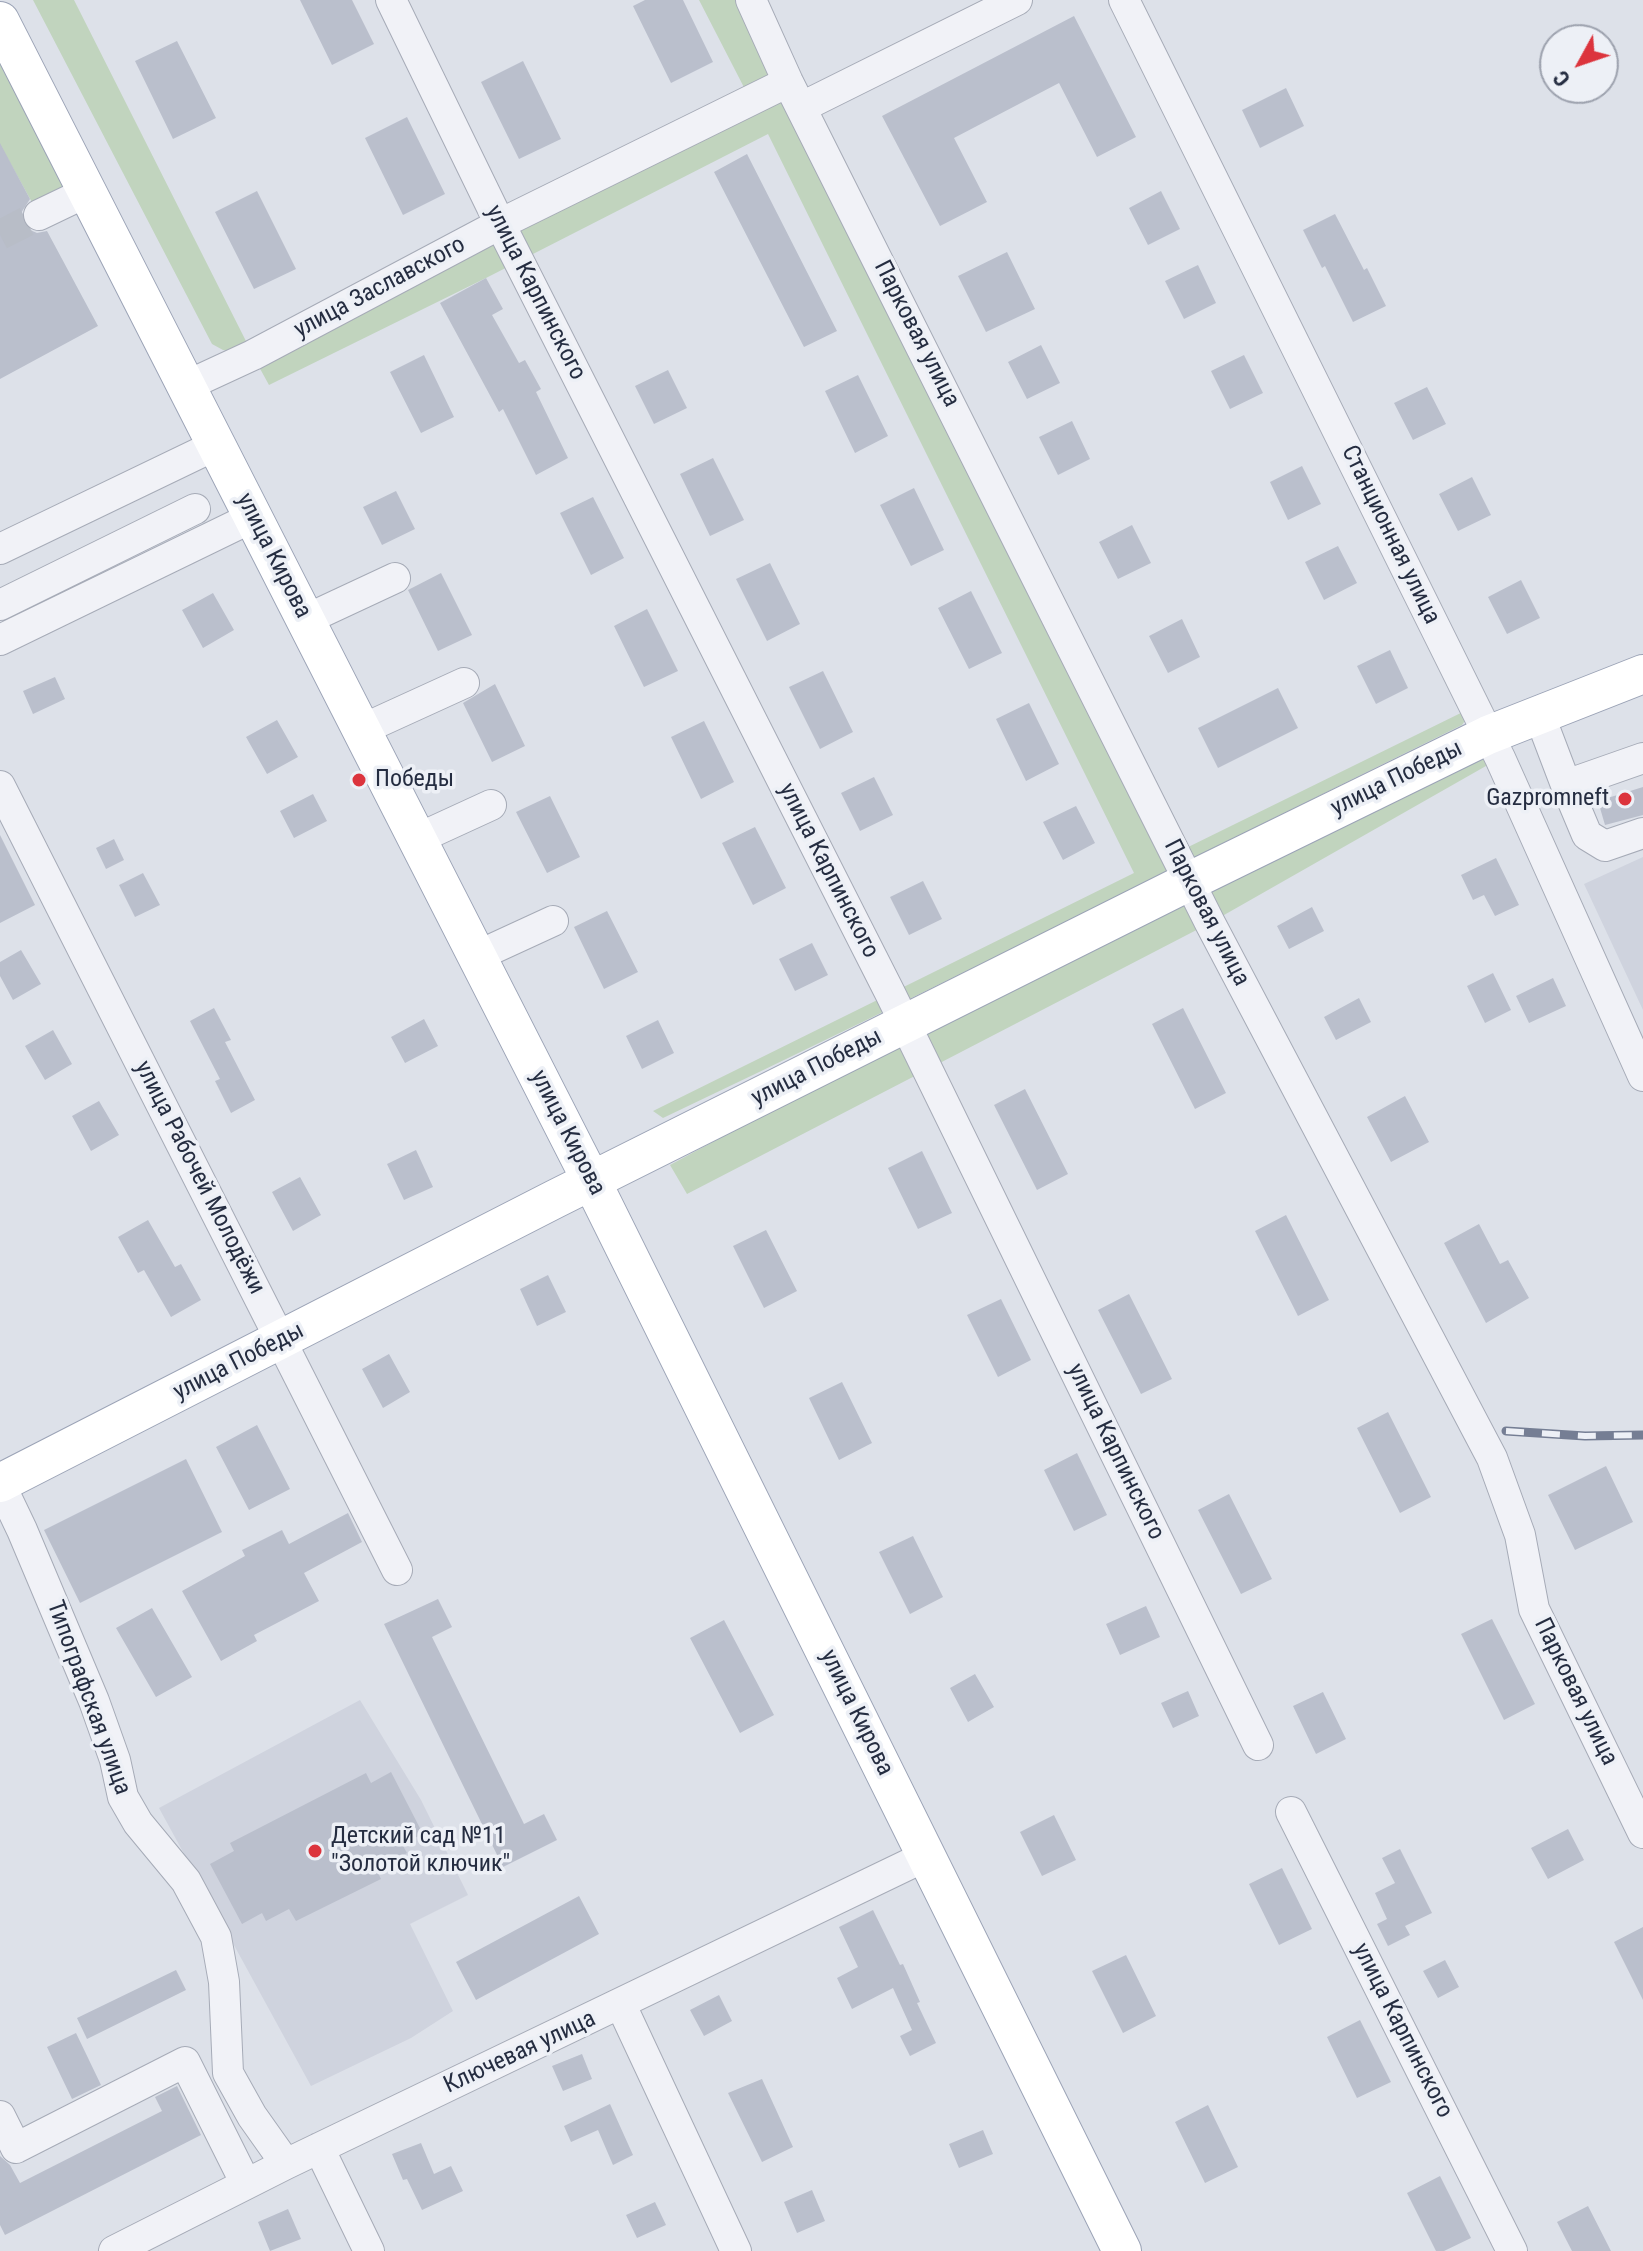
<!DOCTYPE html>
<meta charset="utf-8">
<style>
body{margin:0}
#map{position:relative;width:1643px;height:2251px;overflow:hidden;background:#dde1e9;font-family:"Roboto Condensed",sans-serif}
canvas{display:block}
.north{position:absolute;left:1539px;top:24px;width:80px;height:80px;box-sizing:border-box;background:#edf0f6;border:2px solid #9da2ae;border-radius:50%;rotate:230deg;font-size:22px;font-weight:700;line-height:32px;text-align:center;color:#252d41}
.north::after{content:'';display:block;margin:auto;width:28px;height:36px;background:#dc343d;clip-path:polygon(50% 0,100% 100%,50% 72%,0 100%)}
</style>
<div id="map">
<canvas width="1643" height="2251"></canvas>
<div class="north">С</div>
</div>
<script>
const context = document.querySelector('canvas').getContext('2d');
context.lineJoin = 'round';
function paint(path, color) {
  context.fillStyle = color;
  context.fill(path, 'evenodd');
}
function trace(path, color, width, dash) {
  context.strokeStyle = color;
  context.lineWidth = width;
  context.lineCap = dash ? 'butt' : 'round';
  context.setLineDash(dash || []);
  context.stroke(path);
}
function label(font, color, halo, rows, align = 'center') {
  context.font = font + ' "Roboto Condensed",sans-serif';
  context.lineWidth = 7;
  context.setLineDash([]);
  context.textBaseline = 'middle';
  context.strokeStyle = halo;
  context.fillStyle = color;
  for (const [text, x, y, turn = 0] of rows) {
    context.save();
    context.translate(x, y);
    context.rotate((+turn || 0) * Math.PI / 180);
    context.textAlign = isNaN(turn) ? turn : align;
    if (halo) context.strokeText(text, 0, 0);
    context.fillText(text, 0, 0);
    context.restore();
  }
}
paint(new Path2D(`
 M1643,857V1010L1584,884Z
 M360,1700L421,1800L468,1895L410,1924L453,2011L411,2038L311,2086L159,1808Z`), '#cfd3de');
paint(new Path2D(`
 M33,0H74L253,355L223,350L212,344Z
 M699,0H748L1176,853L1475,706L1462,725C1196,856 931,991 663,1118L653,1111L1134,873L768,134L486,278L269,385L258,365L750,99Z
 M0,43L71,178L39,215L8,159L0,163Z
 M1494,747L1500,758L1210,923L687,1194L670,1165L872,1056Z`), '#c1d4be');
paint(new Path2D(`
 M300,0H352L374,44L332,65Z
 M645,0H683L713,62L671,83L633,6Z
 M1074,16L1136,137L1097,157L1059,83L954,138L987,202L940,226L882,116Z
 M177,41L216,118L173,139L135,61Z
 M523,61L561,139L519,159L481,82Z
 M1286,88L1304,126L1260,148L1242,110Z
 M407,117L445,194L403,215L365,138Z
 M0,143L30,199L21,213L23,223L30,230L37,233L47,231L98,326L0,379Z
 M747,154L837,331L804,347L714,172Z
 M257,191L296,269L254,289L215,212Z
 M1161,191L1180,229L1148,245L1129,208Z
 M1335,214L1364,270L1367,268L1386,306L1353,322L1325,266L1322,268L1303,230Z
 M1007,252L1035,309L986,332L958,276Z
 M1198,265L1216,303L1184,319L1165,281Z
 M486,278L503,309L492,315L519,363L525,360L541,389L536,392L568,458L536,475L503,409L499,412L440,303Z
 M1041,345L1060,383L1027,399L1008,362Z
 M424,355L454,417L421,433L390,372Z
 M1244,355L1263,393L1230,409L1211,371Z
 M668,370L687,408L654,424L635,386Z
 M858,375L888,436L855,453L825,391Z
 M1427,387L1446,424L1413,440L1394,403Z
 M1072,421L1090,459L1058,475L1039,437Z
 M713,458L744,520L710,536L680,474Z
 M1302,466L1321,504L1288,520L1270,482Z
 M1472,477L1491,515L1458,531L1439,494Z
 M914,488L944,550L911,566L880,505Z
 M396,491L415,529L382,545L363,507Z
 M593,497L624,558L591,575L560,513Z
 M1132,525L1151,563L1118,579L1099,542Z
 M1338,546L1357,583L1324,600L1305,562Z
 M770,563L800,624L767,641L736,579Z
 M441,573L472,635L438,651L408,590Z
 M1521,580L1540,618L1507,634L1488,597Z
 M971,591L1002,653L969,669L938,608Z
 M213,593L234,630L203,648L182,610Z
 M647,609L678,671L644,687L614,626Z
 M1182,619L1200,657L1168,673L1149,636Z
 M1390,650L1408,688L1376,704L1357,666Z
 M823,671L853,732L820,749L789,687Z
 M55,677L65,699L33,714L23,691Z
 M495,684L525,746L492,762L463,703Z
 M1278,688L1298,728L1218,768L1198,728Z
 M1029,703L1059,764L1026,781L996,719Z
 M277,720L298,757L267,774L246,737Z
 M704,721L734,782L701,799L671,737Z
 M874,777L893,815L860,831L841,793Z
 M1643,787V815L1605,825L1598,801Z
 M313,794L327,821L294,838L280,811Z
 M550,796L580,857L547,873L516,812Z
 M1076,806L1095,843L1063,860L1043,822Z
 M755,827L786,888L753,905L722,843Z
 M0,835L35,905L0,923Z
 M114,839L124,860L106,869L96,848Z
 M1496,858L1519,905L1495,916L1484,895L1473,900L1461,875Z
 M143,873L160,905L135,917L119,885Z
 M923,881L942,919L909,935L890,897Z
 M1312,907L1324,931L1289,949L1277,926Z
 M607,911L638,972L604,989L574,927Z
 M812,943L828,975L795,991L779,959Z
 M21,950L41,984L13,1000L0,976V962Z
 M1493,973L1511,1010L1485,1023L1467,986Z
 M1553,978L1566,1006L1529,1023L1516,996Z
 M1359,998L1371,1022L1336,1040L1324,1017Z
 M214,1008L231,1040L225,1042L255,1100L231,1113L215,1081L220,1079L190,1021Z
 M1183,1008L1226,1093L1195,1109L1152,1024Z
 M424,1019L438,1046L405,1063L391,1037Z
 M658,1020L674,1053L642,1069L626,1036Z
 M53,1030L72,1064L45,1080L25,1046Z
 M1025,1089L1068,1174L1037,1190L994,1105Z
 M1405,1096L1429,1142L1391,1162L1367,1117Z
 M99,1101L119,1135L91,1151L72,1116Z
 M416,1150L433,1187L404,1200L387,1164Z
 M922,1151L952,1213L918,1229L888,1168Z
 M300,1177L321,1215L293,1231L272,1192Z
 M1286,1215L1329,1300L1298,1316L1255,1231Z
 M148,1220L175,1267L181,1264L201,1300L171,1317L144,1270L138,1273L118,1237Z
 M1479,1224L1500,1264L1508,1260L1529,1298L1486,1323L1444,1243Z
 M766,1230L797,1291L764,1308L733,1246Z
 M548,1275L566,1312L537,1326L520,1289Z
 M1129,1294L1172,1379L1141,1394L1098,1310Z
 M1001,1299L1031,1360L998,1377L967,1315Z
 M389,1354L410,1392L383,1408L362,1369Z
 M842,1382L872,1443L839,1460L809,1398Z
 M1388,1412L1431,1497L1400,1513L1357,1428Z
 M257,1425L290,1489L249,1510L216,1447Z
 M1077,1453L1107,1515L1074,1531L1044,1470Z
 M186,1459L222,1532L80,1603L44,1530Z
 M1606,1466L1633,1522L1575,1550L1548,1495Z
 M1229,1494L1272,1579L1241,1594L1198,1510Z
 M348,1513L362,1542L304,1573L319,1601L254,1635L257,1641L221,1661L182,1591L245,1556L242,1550L282,1530L289,1544Z
 M913,1536L943,1597L910,1614L879,1552Z
 M438,1599L452,1627L432,1637L524,1824L544,1814L557,1840L503,1867L384,1624Z
 M1146,1606L1160,1637L1120,1655L1106,1624Z
 M152,1608L192,1677L156,1697L116,1628Z
 M1492,1619L1535,1704L1504,1720L1461,1634Z
 M724,1620L774,1715L740,1733L690,1638Z
 M975,1674L994,1707L968,1722L950,1688Z
 M1188,1691L1199,1716L1173,1728L1161,1703Z
 M1323,1692L1346,1739L1316,1754L1293,1706Z
 M391,1772L423,1834L402,1844L407,1853L376,1869L381,1879L296,1921L289,1909L266,1921L262,1913L242,1924L210,1864L234,1851L230,1843L366,1773L371,1783Z
 M1054,1815L1076,1860L1042,1876L1020,1832Z
 M1568,1829L1584,1860L1548,1879L1531,1848Z
 M1400,1849L1432,1913L1405,1926L1410,1935L1388,1946L1377,1924L1387,1919L1375,1893L1395,1883L1382,1858Z
 M1282,1868L1312,1929L1279,1945L1249,1884Z
 M579,1896L599,1934L476,2000L456,1962Z
 M873,1910L900,1965L903,1964L920,2002L917,2003L936,2043L910,2056L900,2036L912,2030L893,1988L852,2009L837,1978L858,1967L839,1927Z
 M1643,1927V2000L1614,1942Z
 M1126,1955L1156,2016L1123,2033L1092,1971Z
 M1445,1960L1459,1987L1438,1998L1423,1971Z
 M176,1970L186,1990L87,2039L77,2018Z
 M719,1995L732,2021L704,2036L690,2010Z
 M1360,2020L1391,2082L1357,2098L1327,2037Z
 M76,2033L101,2085L72,2099L47,2047Z
 M582,2054L592,2079L563,2091L552,2066Z
 M762,2079L793,2147L762,2162L728,2093Z
 M177,2086L201,2135L5,2235L0,2225V2156L10,2165L20,2183L162,2111L155,2097Z
 M610,2104L633,2155L613,2165L598,2130L571,2142L564,2126Z
 M1208,2105L1238,2167L1205,2183L1175,2122Z
 M983,2130L993,2154L959,2168L949,2144Z
 M421,2143L434,2174L451,2166L463,2191L422,2210L407,2179L403,2180L392,2154Z
 M1440,2176L1471,2238L1444,2251H1436L1407,2193Z
 M812,2190L825,2221L797,2233L784,2202Z
 M655,2202L666,2225L637,2238L626,2215Z
 M1588,2206L1611,2251H1572L1557,2222Z
 M288,2209L301,2239L270,2251L258,2222Z`), '#babfcc');
trace(new Path2D(`
 M0,235L39,215`), '#b8bdc7', 30, [30, 15]);
const minor = new Path2D(`
 M391,0L500,224L890,993L1258,1745
 M751,0L788,82L1210,923L1492,1458L1520,1535L1534,1609L1643,1833
 M1124,0L1500,758L1643,1076
 M802,107L1017,0
 M39,215L87,192
 M186,386L253,355L500,224L788,82
 M0,549L216,445
 M0,605L195,509
 M305,620L395,578
 M0,640L253,517
 M1539,714L1566,785L1643,758
 M361,730L464,683
 M1566,785L1587,835L1605,846L1643,833
 M0,786L397,1570
 M417,839L491,805
 M477,956L553,921
 M0,1484L22,1530L94,1701L115,1760L123,1797L138,1823L186,1881L216,1937L224,1982L228,2073L252,2116L286,2164
 M1291,1812L1512,2251
 M621,2005L736,2251
 M0,2116L16,2148L185,2062L246,2184
 M319,2148L369,2251
 M114,2251L286,2164L926,1856`);
const major = new Path2D(`
 M0,21L592,1182L1122,2251
 M0,1483L555,1199L1190,881L1488,735L1643,674`);
trace(minor, '#a6abb7', 32);
trace(major, '#9ba3b6', 40);
trace(minor, '#f1f2f7', 30);
trace(major, '#fff', 38);
const rail = new Path2D(`
 M1506,1431L1585,1436L1643,1435`);
trace(rail, '#757e94', 9);
trace(rail, '#edf0f6', 6, [18]);
for (const [x, y, r, color] of [
 [359,780,8,"#dc343d"],
 [1625,799,8,"#dc343d"],
 [315,1851,8,"#dc343d"]
]) {
  const dot = new Path2D();
  dot.arc(x, y, r, 0, 2 * Math.PI);
  context.fillStyle = color;
  context.fill(dot);
  trace(dot, '#edf0f6', 3);
}
label('24px', '#252d41', '#edf0f6', [
 ["улица Заславского",380,288,-28],
 ["улица Карпинского",535,293,63],
 ["Парковая улица",916,334,63],
 ["Станционная улица",1390,535,64],
 ["улица Кирова",273,556,63],
 ["улица Победы",1397,779,-26],
 ["улица Карпинского",828,871,63],
 ["Парковая улица",1206,913,63],
 ["улица Победы",817,1068,-27],
 ["улица Кирова",567,1133,63],
 ["улица Рабочей Молодёжи",199,1178,63],
 ["улица Победы",239,1362,-27],
 ["улица Карпинского",1115,1452,64],
 ["Парковая улица",1575,1692,64],
 ["Типографская улица",88,1698,70],
 ["улица Кирова",856,1713,64],
 ["улица Карпинского",1402,2031,63],
 ["Ключевая улица",520,2053,-25]
]);
label('24px', '#252d41', '#edf0f6', [
 ["Победы",375,780],
 ["Gazpromneft",1609,799,"right"],
 ["Детский сад №11",331,1837],
 ["\"Золотой ключик\"",331,1865]
], 'left');
</script>
